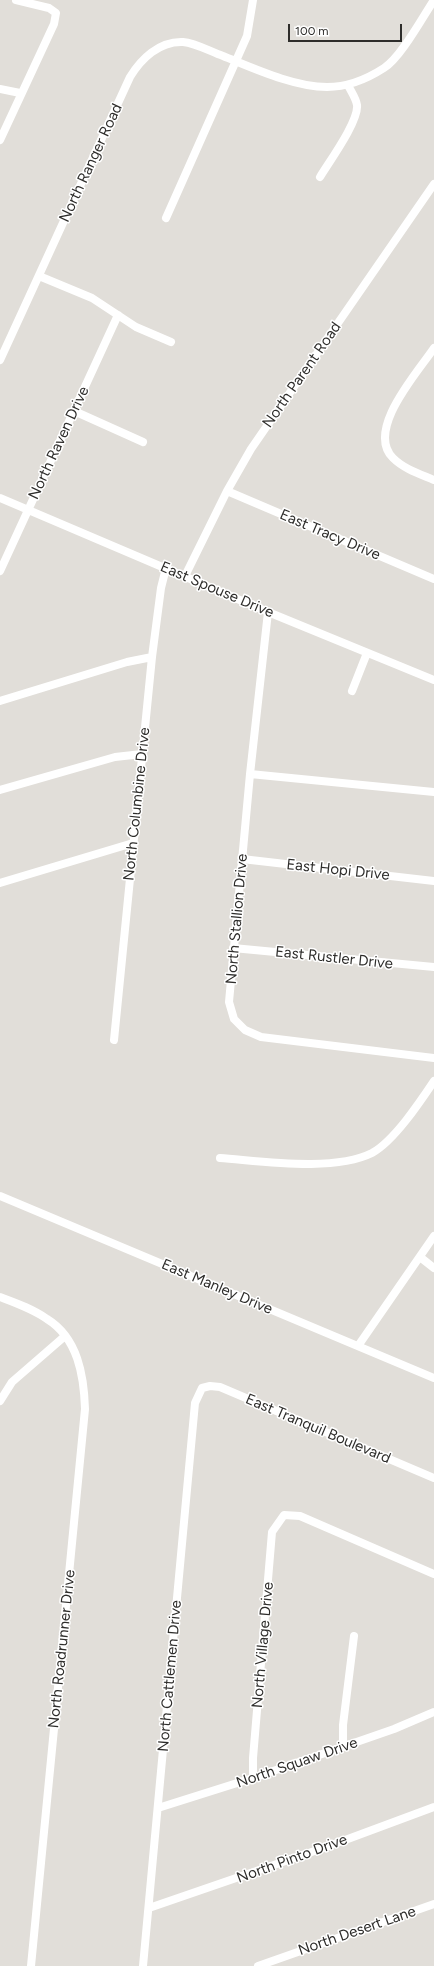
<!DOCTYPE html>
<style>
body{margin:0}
#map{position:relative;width:434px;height:1966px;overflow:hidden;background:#e1ded9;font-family:Figtree,sans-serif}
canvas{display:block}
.scale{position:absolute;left:288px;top:24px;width:114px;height:18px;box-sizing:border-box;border:2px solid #2e2d2b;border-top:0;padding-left:5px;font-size:12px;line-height:14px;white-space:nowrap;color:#2e2d2b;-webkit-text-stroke:3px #fff;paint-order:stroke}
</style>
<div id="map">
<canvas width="434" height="1966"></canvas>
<div class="scale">100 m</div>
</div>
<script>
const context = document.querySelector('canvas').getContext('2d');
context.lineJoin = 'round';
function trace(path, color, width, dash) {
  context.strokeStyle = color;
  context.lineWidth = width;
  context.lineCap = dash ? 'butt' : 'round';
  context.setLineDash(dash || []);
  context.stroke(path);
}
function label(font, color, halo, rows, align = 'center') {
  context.font = font + ' Figtree,sans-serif';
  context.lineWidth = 3;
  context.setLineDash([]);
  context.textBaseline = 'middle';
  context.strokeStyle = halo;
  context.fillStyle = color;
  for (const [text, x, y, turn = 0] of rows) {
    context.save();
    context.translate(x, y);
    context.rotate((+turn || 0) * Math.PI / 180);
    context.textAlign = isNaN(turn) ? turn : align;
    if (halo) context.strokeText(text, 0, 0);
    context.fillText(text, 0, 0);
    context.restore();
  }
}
trace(new Path2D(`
 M0,89L20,93
 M0,140L54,24L56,13L49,8L16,0
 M320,177C329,162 359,121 357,105C356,98 350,90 348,85
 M166,218L247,36L253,0
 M39,276L92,298L136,327L171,342
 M434,348C418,372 365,430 393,458C404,469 420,474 434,480
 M0,360L130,77C141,59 159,41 183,42C196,43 211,52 223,56C253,68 294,87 327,87C347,87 367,79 384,68C401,57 422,18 434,0
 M74,411L143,442
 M227,491L434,579
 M0,498L268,612L434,680
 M0,571L118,315
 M185,576L227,491L251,449L434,184
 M268,612L250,774L229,1002L234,1019L245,1030L261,1037L434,1058
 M352,691L367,653
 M0,701L127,662L152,657
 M250,774L434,792
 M0,790L115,757L142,754
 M242,859L434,881
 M0,883L133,843
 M233,948L434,967
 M114,1040L152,657L161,588L166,568
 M220,1158C262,1161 334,1172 372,1153C394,1141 420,1102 434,1081
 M0,1196L434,1378
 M420,1257L434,1268
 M0,1297C16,1303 33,1309 47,1319C78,1338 84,1376 85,1409L31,1966
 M358,1346L434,1236
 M0,1401L12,1382L65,1336
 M343,1747V1725L354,1636
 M253,1778V1758L272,1532L284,1515L300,1516L434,1574
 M158,1808L253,1778L394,1729L434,1712
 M149,1908L329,1846L434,1807
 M143,1966L195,1403L202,1388L210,1386L220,1387L434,1478
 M258,1966L434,1904`), '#fff', 8);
label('15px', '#2e2d2b', '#fff', [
 ["North Ranger Road",91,163,-65],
 ["North Parent Road",302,375,-55],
 ["North Raven Drive",59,443,-65],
 ["East Tracy Drive",330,535,23],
 ["East Spouse Drive",217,590,23],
 ["North Columbine Drive",137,804,-84],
 ["East Hopi Drive",338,870,6],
 ["North Stallion Drive",237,919,-85],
 ["East Rustler Drive",334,958,6],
 ["East Manley Drive",217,1287,23],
 ["East Tranquil Boulevard",318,1429,23],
 ["North Village Drive",263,1645,-85],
 ["North Roadrunner Drive",62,1649,-84],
 ["North Cattlemen Drive",170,1676,-85],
 ["North Squaw Drive",297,1763,-19],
 ["North Pinto Drive",292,1859,-20],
 ["North Desert Lane",357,1931,-19]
]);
</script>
